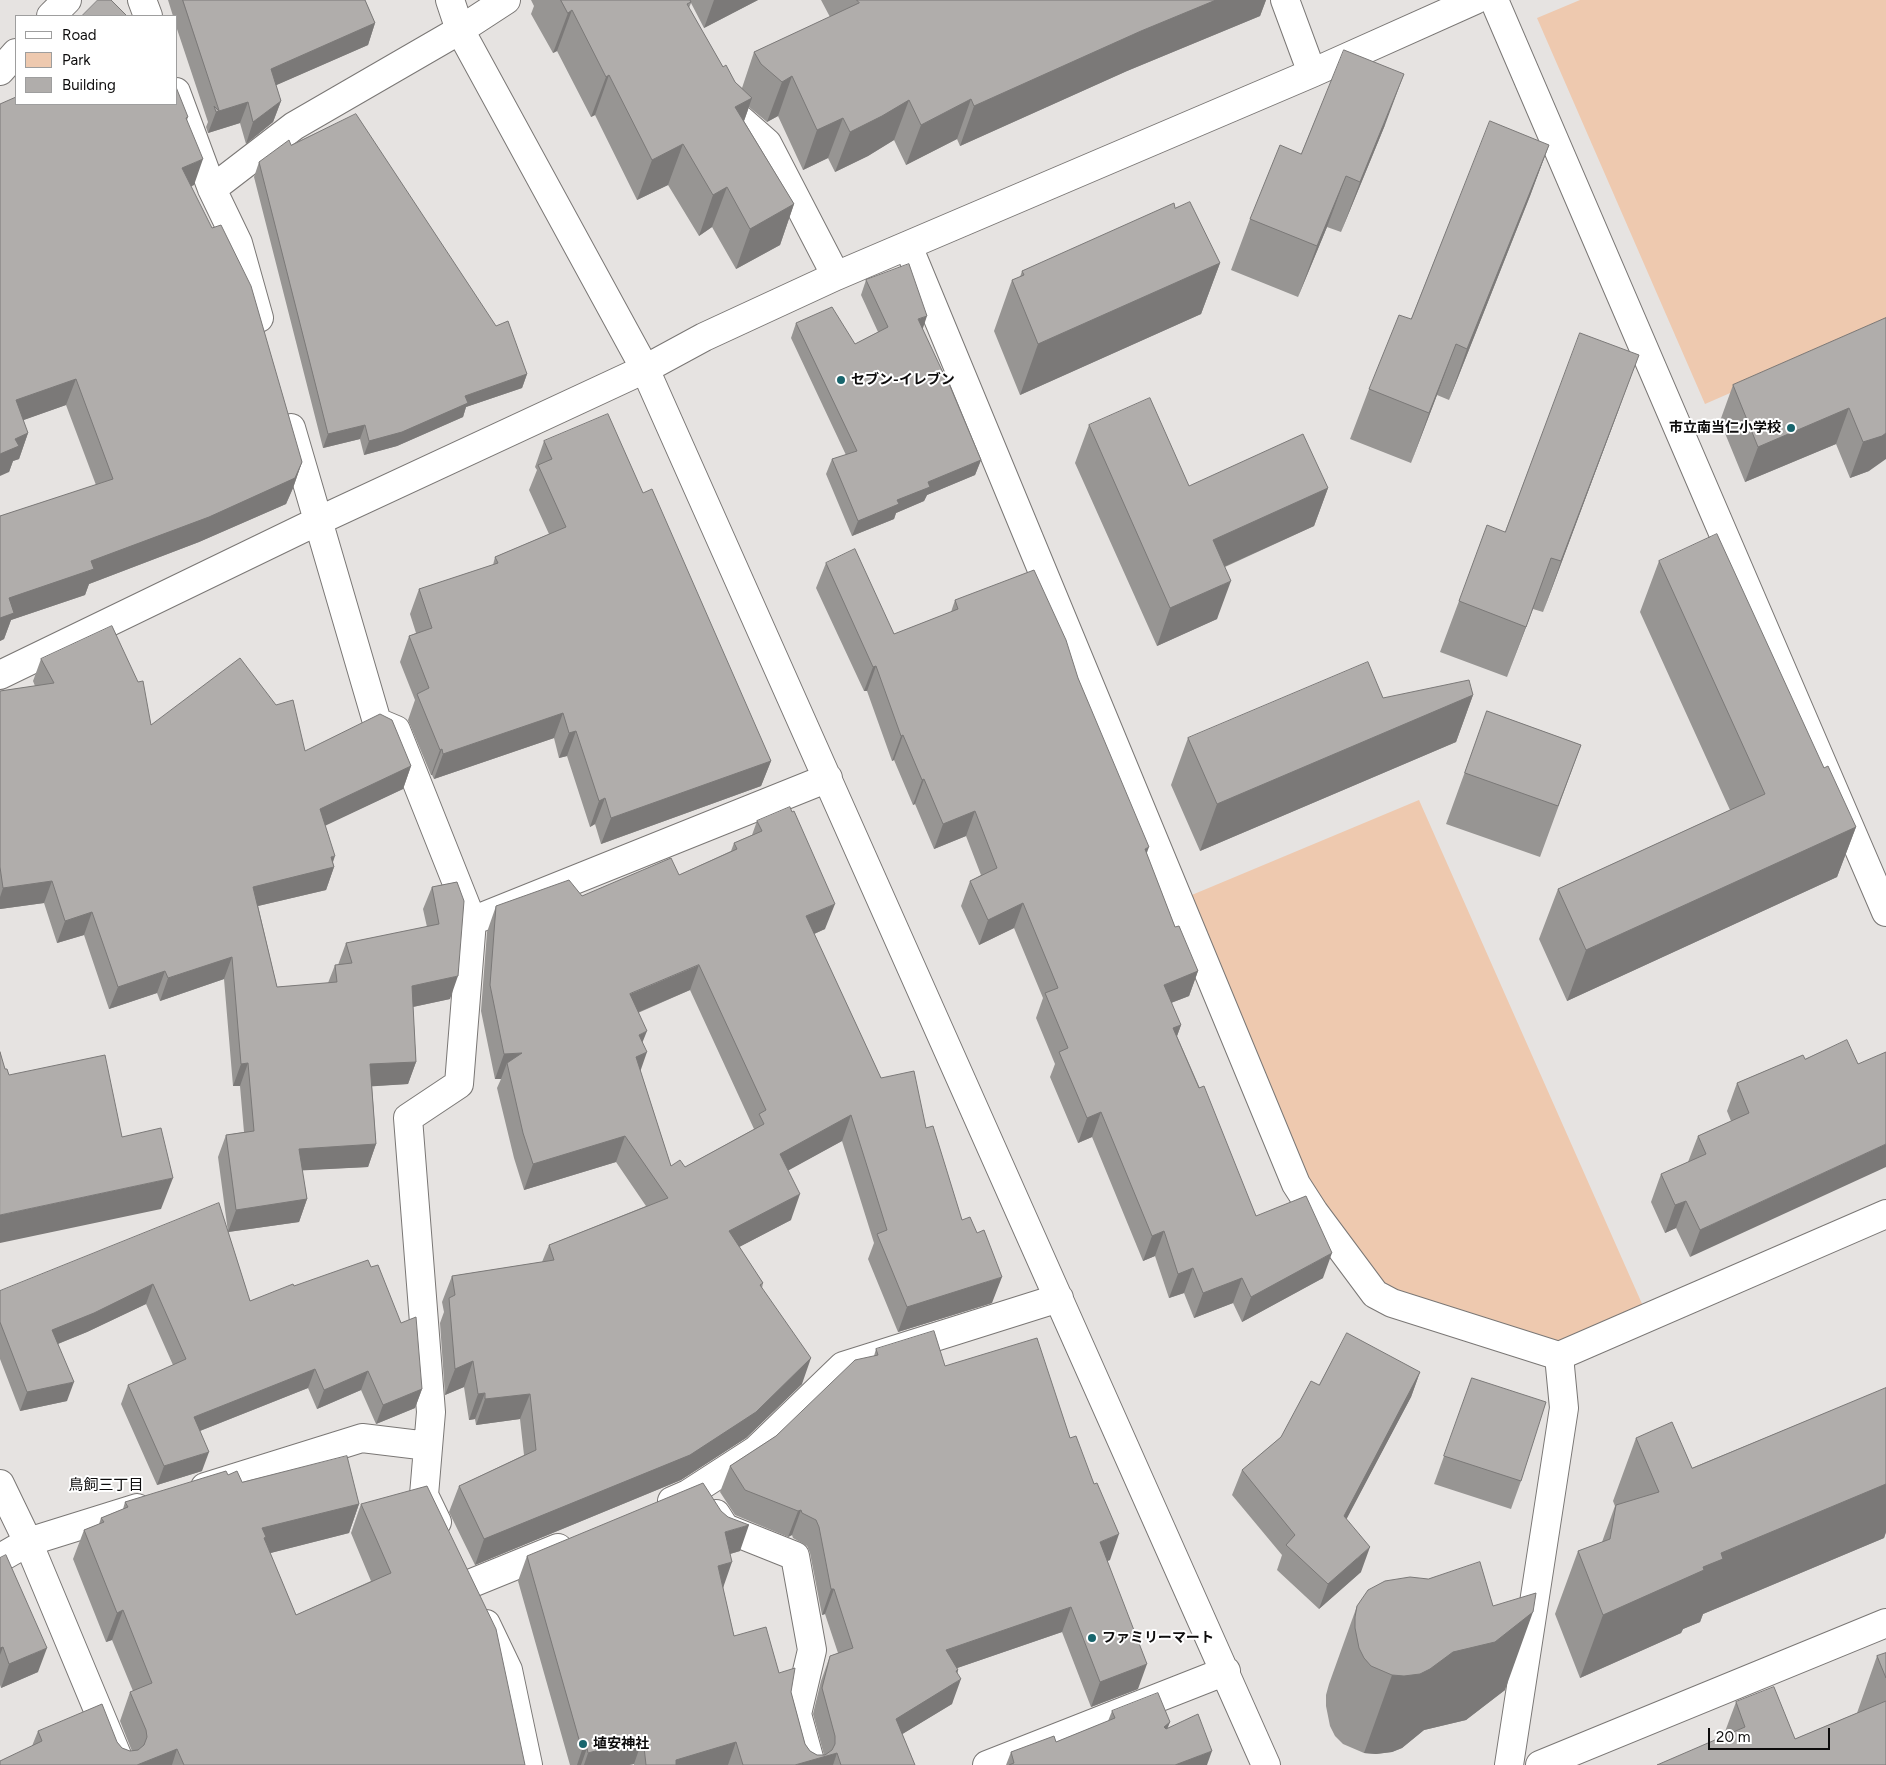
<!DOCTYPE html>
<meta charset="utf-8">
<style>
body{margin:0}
#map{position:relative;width:1886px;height:1765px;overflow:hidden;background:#e6e3e1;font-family:Figtree,sans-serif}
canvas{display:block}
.legend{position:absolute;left:15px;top:15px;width:162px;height:90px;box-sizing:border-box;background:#fff;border:1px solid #9e9e9e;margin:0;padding:6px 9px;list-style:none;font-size:15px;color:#0d0c0c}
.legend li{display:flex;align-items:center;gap:10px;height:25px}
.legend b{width:25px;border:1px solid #9e9e9e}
.scale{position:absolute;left:1708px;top:1728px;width:122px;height:22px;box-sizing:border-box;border:2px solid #0d0c0c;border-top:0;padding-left:6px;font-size:15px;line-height:18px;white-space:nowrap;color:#0d0c0c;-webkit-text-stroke:4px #fff;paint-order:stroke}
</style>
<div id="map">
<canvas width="1886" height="1765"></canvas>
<ul class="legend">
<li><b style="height:6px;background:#fff"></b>Road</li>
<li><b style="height:14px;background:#eec9af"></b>Park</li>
<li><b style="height:14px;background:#b0adab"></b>Building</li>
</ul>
<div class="scale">20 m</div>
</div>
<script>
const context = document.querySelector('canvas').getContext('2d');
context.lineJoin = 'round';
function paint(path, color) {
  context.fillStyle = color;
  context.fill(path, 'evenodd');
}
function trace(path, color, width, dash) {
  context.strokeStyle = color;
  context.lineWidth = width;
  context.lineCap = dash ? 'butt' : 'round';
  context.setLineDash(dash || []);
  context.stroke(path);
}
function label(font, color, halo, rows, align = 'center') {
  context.font = font + ' Figtree,"Noto Sans JP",sans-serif';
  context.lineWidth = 4;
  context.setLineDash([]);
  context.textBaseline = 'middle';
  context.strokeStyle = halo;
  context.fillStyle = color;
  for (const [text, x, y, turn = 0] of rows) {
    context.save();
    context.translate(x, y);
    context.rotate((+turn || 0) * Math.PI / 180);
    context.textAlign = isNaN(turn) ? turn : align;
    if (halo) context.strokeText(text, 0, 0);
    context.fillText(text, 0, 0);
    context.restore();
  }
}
paint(new Path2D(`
 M1580,0H1886V325L1705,404L1537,18Z
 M1419,800L1643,1306L1560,1343L1384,1288L1301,1171L1187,897Z`), '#eec9af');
const minor = new Path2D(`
 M142,0L148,16
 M450,0L460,30L645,369L1266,1765
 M1285,0L1312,73
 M1494,0L1886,912
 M51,16L67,0
 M0,71L16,53
 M176,92L212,189L238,243L259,318
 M723,94L734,114L767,143L836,276
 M212,189L294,126L460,30L506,0
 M908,246L1296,1184L1314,1212L1375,1294L1392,1303L1559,1356L1564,1408L1509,1765
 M291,428L377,722L396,730L472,921L459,1084L408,1118L431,1412L424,1495L437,1522
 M0,675L318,521L645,369L704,337L836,276L1312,73L1475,0
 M472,921L828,778
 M1559,1356L1886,1214
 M0,1484L28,1542L121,1765
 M205,1487L362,1438L428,1446
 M672,1501L688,1494L756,1450L843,1366L1059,1298
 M716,1514L725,1528L795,1556L812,1650L797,1714L811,1765
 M0,1558L28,1542L137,1508
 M467,1585L558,1548
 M486,1624L508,1670L528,1765
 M987,1765L1226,1671
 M1540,1765L1886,1623`);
trace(minor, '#7a7775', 30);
trace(minor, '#fff', 28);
paint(new Path2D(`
 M168,0H365L375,23L368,45L276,85L281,101L273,122L246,144L240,123L208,133L206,127L208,122L176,26V16H173Z
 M531,0H758L704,28L691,3L689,8L723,67L735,82L742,88L754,52L830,17L821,0H1266L1260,16L1127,71L960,146L957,139L906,165L894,140L868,156L835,172L828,158L803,170L778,116L767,122L749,107L744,121L794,204L780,245L736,269L712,227L699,236L668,185L637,200L595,115L591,117L557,51L553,53L531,14L534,6Z
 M0,104L188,117L187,120L194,185L191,186L302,462L293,488L286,504L199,542L89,584L85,595L11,620L4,639L0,641V516L96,485L66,405L23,420L28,433L19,459L13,461L9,472Z
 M1385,125L1341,232L1327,227L1298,297L1231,270L1250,219Z
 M1549,145L1530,196L1449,400L1437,395L1411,463L1350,439L1369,389L1411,319Z
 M259,162L527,374L522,388L466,407L463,417L397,446L364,455L360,439L323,448L254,177Z
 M1175,208L1220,263L1201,314L1020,395L994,331L1012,280L1020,277L1022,271Z
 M866,280L922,328L981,460L975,475L927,495L924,501L896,513L894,519L852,536L826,474L832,459L846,455L791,338L796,323L855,344L878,332L861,295Z
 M1886,318L1869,471L1850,478L1836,444L1745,482L1720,421L1733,385Z
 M1620,406L1543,612L1533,609L1507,677L1440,652L1459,601L1505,532Z
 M1089,425L1189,486L1328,488L1314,526L1225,567L1217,619L1157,646L1075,463Z
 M544,441L643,493L771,761L761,786L601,844L595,824L590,827L567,756L559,758L554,738L434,779L432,775H431L408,720L415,700L400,662L409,636L416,633L410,614L419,589L493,565L495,557L549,534L529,490L537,470L535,467Z
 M1659,561L1824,768L1856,827L1837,877L1567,1001L1539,939L1558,889L1730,810L1640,612Z
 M826,563L894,634L951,612L955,600L1078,678L1175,927L1198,971L1189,996L1171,1003L1181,1025L1177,1036L1256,1216L1323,1278L1242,1322L1233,1303L1194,1318L1184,1293L1169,1298L1155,1256L1143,1261L1092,1137L1078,1143L1050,1077L1055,1064L1036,1018L1043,998L1014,928L979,945L961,906L970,881L981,875L966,836L934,849L915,804L913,805L894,760L892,761L867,691H864L816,588Z
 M41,659L151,725L305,751L411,766L403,789L325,825L334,867L326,890L258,906L277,987L328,983L335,965H338L346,943L427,927L423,909L432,887L457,882L450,999L413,1007L416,1062L408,1084L372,1086L376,1144L368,1167L302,1170L307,1199L299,1222L228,1232L250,1301L294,1286L422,1389L415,1408L376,1424L361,1390L317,1409L308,1388L200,1431L202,1471L157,1485L121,1404L128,1385L173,1365L146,1304L87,1332L58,1344L67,1401L20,1411L0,1359V1291L228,1232L218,1157L226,1135L244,1132L240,1086H233L224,979L160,1001L157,993L109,1009L84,935L57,943L44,903L0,909V691L35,686L33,681Z
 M1473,695L1456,742L1200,851L1171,785L1188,738L1383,698Z
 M1487,711L1581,745L1540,857L1446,824Z
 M757,821L825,929L814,934L881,1078L926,1128L962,1220L992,1303L898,1332L868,1259L874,1243L842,1141L788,1170L791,1220L739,1247L763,1283L762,1288L802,1384L746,1438L681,1480L475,1565L449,1512L459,1486L524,1455L520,1419L476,1425L475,1419L469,1420L464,1387L445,1395L440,1323L444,1312L442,1302L452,1276L542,1262L549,1245L646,1206L616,1162L524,1190L514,1158L497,1088L501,1079H495L481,1011L487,932L496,906L582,896L679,875L731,851L734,843L752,835ZM690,990L754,1129L685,1167L671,1166L640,1070L642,1043L638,1013Z
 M1803,1055L1690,1257L1676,1228L1665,1233L1651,1202L1661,1174L1688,1162L1698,1136L1731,1121L1727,1111L1737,1083Z
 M876,1349L945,1366L1110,1560L1107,1561L1138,1689L1091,1707L1062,1632L957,1668L958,1670L952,1704L902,1734L915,1765H634V1764L629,1765H570L518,1581L527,1556L740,1551L730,1554L723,1588L734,1636L779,1673L791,1692L805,1744L810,1751L817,1755H824L813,1714L821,1681L830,1656L838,1653L825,1614L822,1615L810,1553L807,1546L793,1538L792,1535L788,1537L735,1515L720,1492L730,1466L776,1436L874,1356Z
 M1420,1372L1411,1397L1346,1519L1361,1572L1319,1609L1277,1570L1282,1555L1232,1495L1242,1470L1281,1437L1319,1385Z
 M1472,1378L1521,1481L1511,1509L1434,1484Z
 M1886,1388V1532L1884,1538L1703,1614L1700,1622L1683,1629L1681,1633L1580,1678L1555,1614L1578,1551L1602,1542L1615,1506L1613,1501L1636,1438L1692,1468Z
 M228,1475L242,1482L359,1504L349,1533L270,1553L296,1615L371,1581L351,1533L361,1504L525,1765H0L32,1746L38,1731L117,1742L122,1748L130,1751H132L120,1721L130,1692L133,1691L112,1640L106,1642L73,1559L84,1530L99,1524L101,1518L123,1509L125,1502Z
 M0,1558L38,1672L1,1688L0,1685Z
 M1357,1606L1505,1690L1466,1720L1424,1730L1402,1748L1392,1752L1376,1754L1364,1753L1343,1744L1335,1736L1330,1726L1326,1706V1695L1329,1684Z
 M1886,1653V1765L1723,1737L1736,1702L1795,1739L1857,1713L1877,1656Z
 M1112,1711L1170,1722L1167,1728L1207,1765H1006L1011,1752L1056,1742L1108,1721Z`), '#979593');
paint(new Path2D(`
 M714,0H758L704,28Z
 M1216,0H1266L1260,16L1127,71L960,146L974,106L1141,31Z
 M572,10L557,51L553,53L568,13Z
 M375,23L368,45L263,91L271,69Z
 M1404,74L1385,125L1341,232L1360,182Z
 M609,75L595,115L591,117L606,77Z
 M792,76L778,116L767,122L782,82Z
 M752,98L738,138L735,107Z
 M971,99L957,139L906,165L921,125Z
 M909,100L894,140L868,156L835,172L850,132Z
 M281,101L273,122L246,144L253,122Z
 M248,102L240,123L208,133L216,112Z
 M843,118L828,158L803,170L817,130Z
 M683,144L668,185L637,200L652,160Z
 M1549,145L1530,196L1449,400L1467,349Z
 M203,159L194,185L173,194L182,168Z
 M1346,176L1327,227L1298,297L1317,246Z
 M727,187L712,227L699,236L713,195Z
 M794,204L780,245L736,269L750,229Z
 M1220,263L1201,314L1020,395L1038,344Z
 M927,316L922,331L918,319Z
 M1456,344L1437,395L1411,463L1429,413Z
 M1639,355L1620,406L1543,612L1561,561Z
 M527,374L522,388L466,407L463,417L397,446L364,455L369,441L465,396Z
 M76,379L66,405L7,426L16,400Z
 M1849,408L1836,444L1745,482L1758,447Z
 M365,425L360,439L323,448L328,434Z
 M28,433L19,459L13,461L9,472L0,476V454L15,439Z
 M1886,433V459L1869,471L1850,478L1863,442Z
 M981,460L975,475L927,495L924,501L896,513L894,519L852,536L858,521L928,482Z
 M302,462L293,488L286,504L199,542L89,584L85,595L11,620L4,639L0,641V618L9,598Z
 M1328,488L1314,526L1199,578L1213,540Z
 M1551,558L1507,677L1526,627Z
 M1231,581L1217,619L1157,646L1170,608Z
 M876,666L867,691H864L873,667Z
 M1473,695L1456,742L1200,851L1217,804Z
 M563,713L554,738L434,779L443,754Z
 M576,731L567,756L559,758L569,733Z
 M903,735L894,760L892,761L901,736Z
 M442,749L432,775H431L440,750Z
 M771,761L761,786L601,844L611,818Z
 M411,766L403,789L312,832L320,809Z
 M924,779L915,804L913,805L922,780Z
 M605,798L595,824L590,827L599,801Z
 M975,811L966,836L934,849L943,824Z
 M1856,827L1837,877L1567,1001L1586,950Z
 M1149,847L1140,872L1145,849Z
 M335,856L331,868L334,867L326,890L245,909L253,887Z
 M52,881L44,903L0,909V897L3,888Z
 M1023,903L1014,928L979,945L988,920Z
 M835,904L825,929L796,942L806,916Z
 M92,912L84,935L57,943L65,921Z
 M232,957L224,979L160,1001L168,978Z
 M699,965L690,990L620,1020L630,994Z
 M165,971L157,993L109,1009L118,987Z
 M1198,971L1189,996L1155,1009L1164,985Z
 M458,976L450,999L403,1009L412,986Z
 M1181,1025L1172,1050L1173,1028Z
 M647,1031L637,1056L647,1052L638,1078L627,1082L639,1035Z
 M522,1053L507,1063L501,1079H495L504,1054Z
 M416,1062L408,1084L362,1087L370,1064Z
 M248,1063L240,1086H233L241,1064Z
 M1101,1112L1092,1137L1078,1143L1087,1118Z
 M851,1115L842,1141L771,1180L780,1154Z
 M625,1136L616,1162L524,1190L533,1164Z
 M376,1144L368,1167L291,1171L299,1149Z
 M1886,1144V1167L1690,1257L1700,1230Z
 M173,1178L161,1209L0,1243V1215Z
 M800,1194L791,1220L720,1257L729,1231Z
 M307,1199L299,1222L228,1232L236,1210Z
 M1686,1201L1676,1228L1665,1233L1675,1205Z
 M1164,1231L1155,1256L1143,1261L1152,1236Z
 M1332,1253L1323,1278L1242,1322L1251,1297Z
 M1193,1268L1184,1293L1169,1298L1178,1274Z
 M1002,1277L992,1303L898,1332L907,1307Z
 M1242,1278L1233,1303L1194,1318L1203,1293Z
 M153,1284L146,1304L87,1332L45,1349L52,1330Z
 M811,1358L802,1384L746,1438L681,1480L475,1565L484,1539Z
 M473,1361L464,1387L445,1395L455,1369Z
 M315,1369L308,1388L187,1436L194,1417Z
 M368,1371L361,1390L317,1409L324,1390Z
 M1420,1372L1411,1397L1335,1541L1344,1516Z
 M74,1382L67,1401L20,1411L27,1392Z
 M422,1389L415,1408L376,1424L383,1405Z
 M485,1393L475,1419L469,1420L478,1394Z
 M530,1394L520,1419L476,1425L485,1399Z
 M209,1452L202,1471L157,1485L164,1466Z
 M1886,1484V1532L1884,1538L1703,1614L1700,1622L1683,1629L1681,1633L1580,1678L1603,1615L1703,1567L1721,1553Z
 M359,1504L349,1533L259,1556L262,1528Z
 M801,1510L792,1535L788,1537L798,1511Z
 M749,1525L740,1551L716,1558L725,1532Z
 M1119,1534L1110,1560L1090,1567L1100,1542Z
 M1370,1547L1361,1572L1319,1609L1328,1584Z
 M732,1562L723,1588L718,1566Z
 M831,1589H834L825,1614L822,1615Z
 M1071,1607L1062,1632L937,1675L946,1650Z
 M123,1610L112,1640L106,1642L117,1613Z
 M1533,1612L1505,1690L1466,1720L1424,1730L1402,1748L1392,1752L1376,1754L1364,1753L1392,1675Z
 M3,1647L0,1655V1648Z
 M47,1648L38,1672L1,1688L9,1664Z
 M1147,1664L1138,1689L1091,1707L1100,1682Z
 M958,1670L953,1684L961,1679L952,1704L886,1744L896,1719Z
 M1170,1722L1160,1747L1164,1727Z
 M643,1738L634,1764L629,1765H584L588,1753Z
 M736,1742L728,1765H674L676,1760Z
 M587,1748L581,1765H577L582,1750Z
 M177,1749L172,1765H137Z
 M1212,1751L1207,1765H1175Z
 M837,1753L833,1765H795Z`), '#7b7978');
const building = new Path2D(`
 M98,0H111L127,16H82Z
 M183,0H365L375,23L271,69L281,101L253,122L248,102L216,112L214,106L219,111Z
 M561,0H690L691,2L687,4L723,67L726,65L735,82L752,98L735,107L794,204L750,229L727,187L713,195L683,144L652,160L609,75L606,77L572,10L568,13Z
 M857,0H1216L1141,31L974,106L971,99L921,125L909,100L882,116L850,132L843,118L817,130L792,76L782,82L761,64L754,52L859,3Z
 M1344,50L1404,74L1360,182L1346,176L1317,246L1250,219L1280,145L1301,154Z
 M176,87L188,117L186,118L203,159L182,168L212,228L221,225L251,286L302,462L295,478L209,517L91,561L94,569L9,598L14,613L0,618V516L113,479L76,379L16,400L28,433L15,439L19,446L0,454V104L16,97V104H176Z
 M356,114L496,326L508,321L527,374L465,396L468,403L402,432L369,441L365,425L328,434L259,162L289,140L291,145Z
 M1490,121L1549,145L1467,349L1456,344L1429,413L1369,389L1399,315L1411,319Z
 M1190,202L1220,263L1038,344L1012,280L1024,275L1022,271L1174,203L1175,208Z
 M909,264L927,316L918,319L946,379H947L981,460L928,482L930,487L897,500L899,504L858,521L832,459L857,451L796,323L832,307L855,344L888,327L866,280Z
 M1886,318V433L1882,436L1863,442L1849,408L1758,447L1733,385Z
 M1580,333L1639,355L1561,561L1551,558L1526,627L1459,601L1487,525L1505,532Z
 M1150,398L1189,486L1303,434L1328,488L1213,540L1231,581L1170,608L1089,425Z
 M608,414L643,493L652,489L771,761L611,818L605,798L599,801L576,731L569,733L563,713L443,754L442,749L440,750L417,694L429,688L409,636L432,628L419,589L498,563L495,557L566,527L538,465L552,459L544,441Z
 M1717,534L1824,768L1828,766L1856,827L1586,950L1558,889L1765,794L1659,561Z
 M855,549L894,634L958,609L955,600L1034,570L1066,640L1078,678L1149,847L1145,849L1175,927L1179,926L1198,971L1164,985L1181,1025L1173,1028L1199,1088L1204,1086L1256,1216L1306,1196L1332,1253L1251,1297L1242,1278L1203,1293L1193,1268L1178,1274L1164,1231L1152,1236L1101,1112L1087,1118L1059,1052L1068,1048L1045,993L1058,988L1023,903L988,920L970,881L997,868L975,811L943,824L924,779L922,780L903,735L901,736L876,666L873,667L826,563Z
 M112,626L138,682L143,681L151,725L240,658L276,705L293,700L305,751L380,714L392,720L411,766L320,809L335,856L331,857L334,867L253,887L277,987L337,982L335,965L352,963L346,943L439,924L432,887L457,882L464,901L458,976L412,986L416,1062L370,1064L376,1144L299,1149L307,1199L236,1210L226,1135L254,1131L248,1063L241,1064L232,957L168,978L165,971L118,987L92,912L65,921L52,881L3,888L0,867V691L54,683L41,659Z
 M1368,662L1383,698L1469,680L1473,695L1217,804L1188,738Z
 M1487,711L1581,745L1558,806L1465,773Z
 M790,807L792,812L794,811L835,904L806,916L881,1078L914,1071L926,1128L933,1126L962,1220L970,1217L977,1233L984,1230L1002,1277L907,1307L877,1234L887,1230L851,1115L780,1154L800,1194L729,1231L763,1283L760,1285L811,1358L756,1412L690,1455L484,1539L459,1486L536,1450L530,1394L485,1399V1393L478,1394L473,1361L455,1369L449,1298L455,1295L452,1276L554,1260L549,1245L668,1198L625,1136L533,1164L523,1133L507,1063L522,1053L504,1054L490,985L496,906L569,880L582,896L671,858L679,875L737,849L734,843L762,831L757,821ZM699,965L766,1110L759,1114L764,1124L685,1167L680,1160L671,1166L636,1057L647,1052L639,1035L647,1031L630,994Z
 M1847,1040L1858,1064L1886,1052V1144L1700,1230L1686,1201L1675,1205L1661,1174L1706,1154L1698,1136L1749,1113L1737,1083L1803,1055L1805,1059Z
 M0,1052L5,1069H7L9,1075L105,1055L122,1137L161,1128L173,1178L0,1215Z
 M219,1203L250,1301L293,1284L294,1286L368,1260L371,1267L378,1265L401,1323L416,1317L422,1389L383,1405L368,1371L324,1390L315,1369L194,1417L209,1452L164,1466L128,1385L186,1359L153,1284L94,1313L52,1330L74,1382L27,1392L0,1322V1291Z
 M934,1331L945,1366L1037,1338L1070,1438L1076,1436L1094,1484L1097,1483L1119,1534L1100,1542L1147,1664L1100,1682L1071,1607L946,1650L958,1670L956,1671L961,1679L896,1719L915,1765H841L837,1753L795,1765H743L736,1742L676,1760V1765H646L643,1738L588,1753L587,1748L582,1750L527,1556L703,1483L721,1511L728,1517L749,1525L725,1532L732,1562L718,1566L734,1636L766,1627L779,1673L795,1668L791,1692L805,1744L810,1751L817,1755H825L832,1750L835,1744V1736L822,1688L830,1656L853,1648L834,1589H831L819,1527L816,1520L802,1513L801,1510L798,1511L745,1490L730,1466L776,1436L855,1360L878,1355L876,1349Z
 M1347,1333L1420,1372L1344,1516L1370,1547L1328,1584L1286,1545L1295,1535L1242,1470L1281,1437L1311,1381L1319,1385Z
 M1472,1378L1546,1402L1521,1481L1444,1456Z
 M1886,1388V1484L1721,1553L1723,1559L1703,1567L1704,1570L1603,1615L1578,1551L1610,1539L1616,1505L1659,1492L1636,1438L1672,1422L1692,1468Z
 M347,1456L359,1504L262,1528L266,1537L264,1538L296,1615L391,1573L361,1504L427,1486L496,1629L525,1765H184L177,1749L137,1765H0V1761L42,1741L38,1731L102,1704L117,1742L122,1748L130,1751L138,1750L144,1745L147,1737L146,1730L130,1692L152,1683L123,1610L117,1613L84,1530L104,1522L101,1518L128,1507L125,1502L226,1471L228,1475L237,1471L242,1482Z
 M6,1555L47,1648L9,1664L3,1647L0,1648V1558Z
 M1480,1562L1493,1606L1536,1593L1533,1612L1495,1642L1453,1652L1430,1669L1420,1674L1404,1676L1392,1675L1371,1666L1364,1658L1359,1648L1355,1628V1617L1357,1606L1368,1590L1385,1581L1410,1577L1428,1579Z
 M1886,1653V1678L1877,1656Z
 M1774,1687L1795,1739L1886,1701V1765H1657L1745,1727L1736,1702Z
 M1158,1693L1170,1722L1164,1727L1166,1729L1198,1714L1212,1751L1175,1765H1009L1014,1763L1011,1752L1054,1736L1056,1742L1115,1718L1112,1711Z`);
paint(building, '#b0adab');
trace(building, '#7b7978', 1);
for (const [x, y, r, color] of [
 [841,380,5,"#18656d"],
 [1791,428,5,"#18656d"],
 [1092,1638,5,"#18656d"],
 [583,1744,5,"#18656d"]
]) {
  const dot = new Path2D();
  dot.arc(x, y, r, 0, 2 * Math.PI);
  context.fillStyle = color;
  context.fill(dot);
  trace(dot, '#fff', 2);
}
label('bold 14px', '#0d0c0c', '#fff', [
 ["セブン-イレブン",851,380],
 ["市立南当仁小学校",1781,428,"right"],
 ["ファミリーマート",1102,1638],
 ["埴安神社",593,1744]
], 'left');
label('15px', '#0d0c0c', '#fff', [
 ["鳥飼三丁目",106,1486]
]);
</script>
